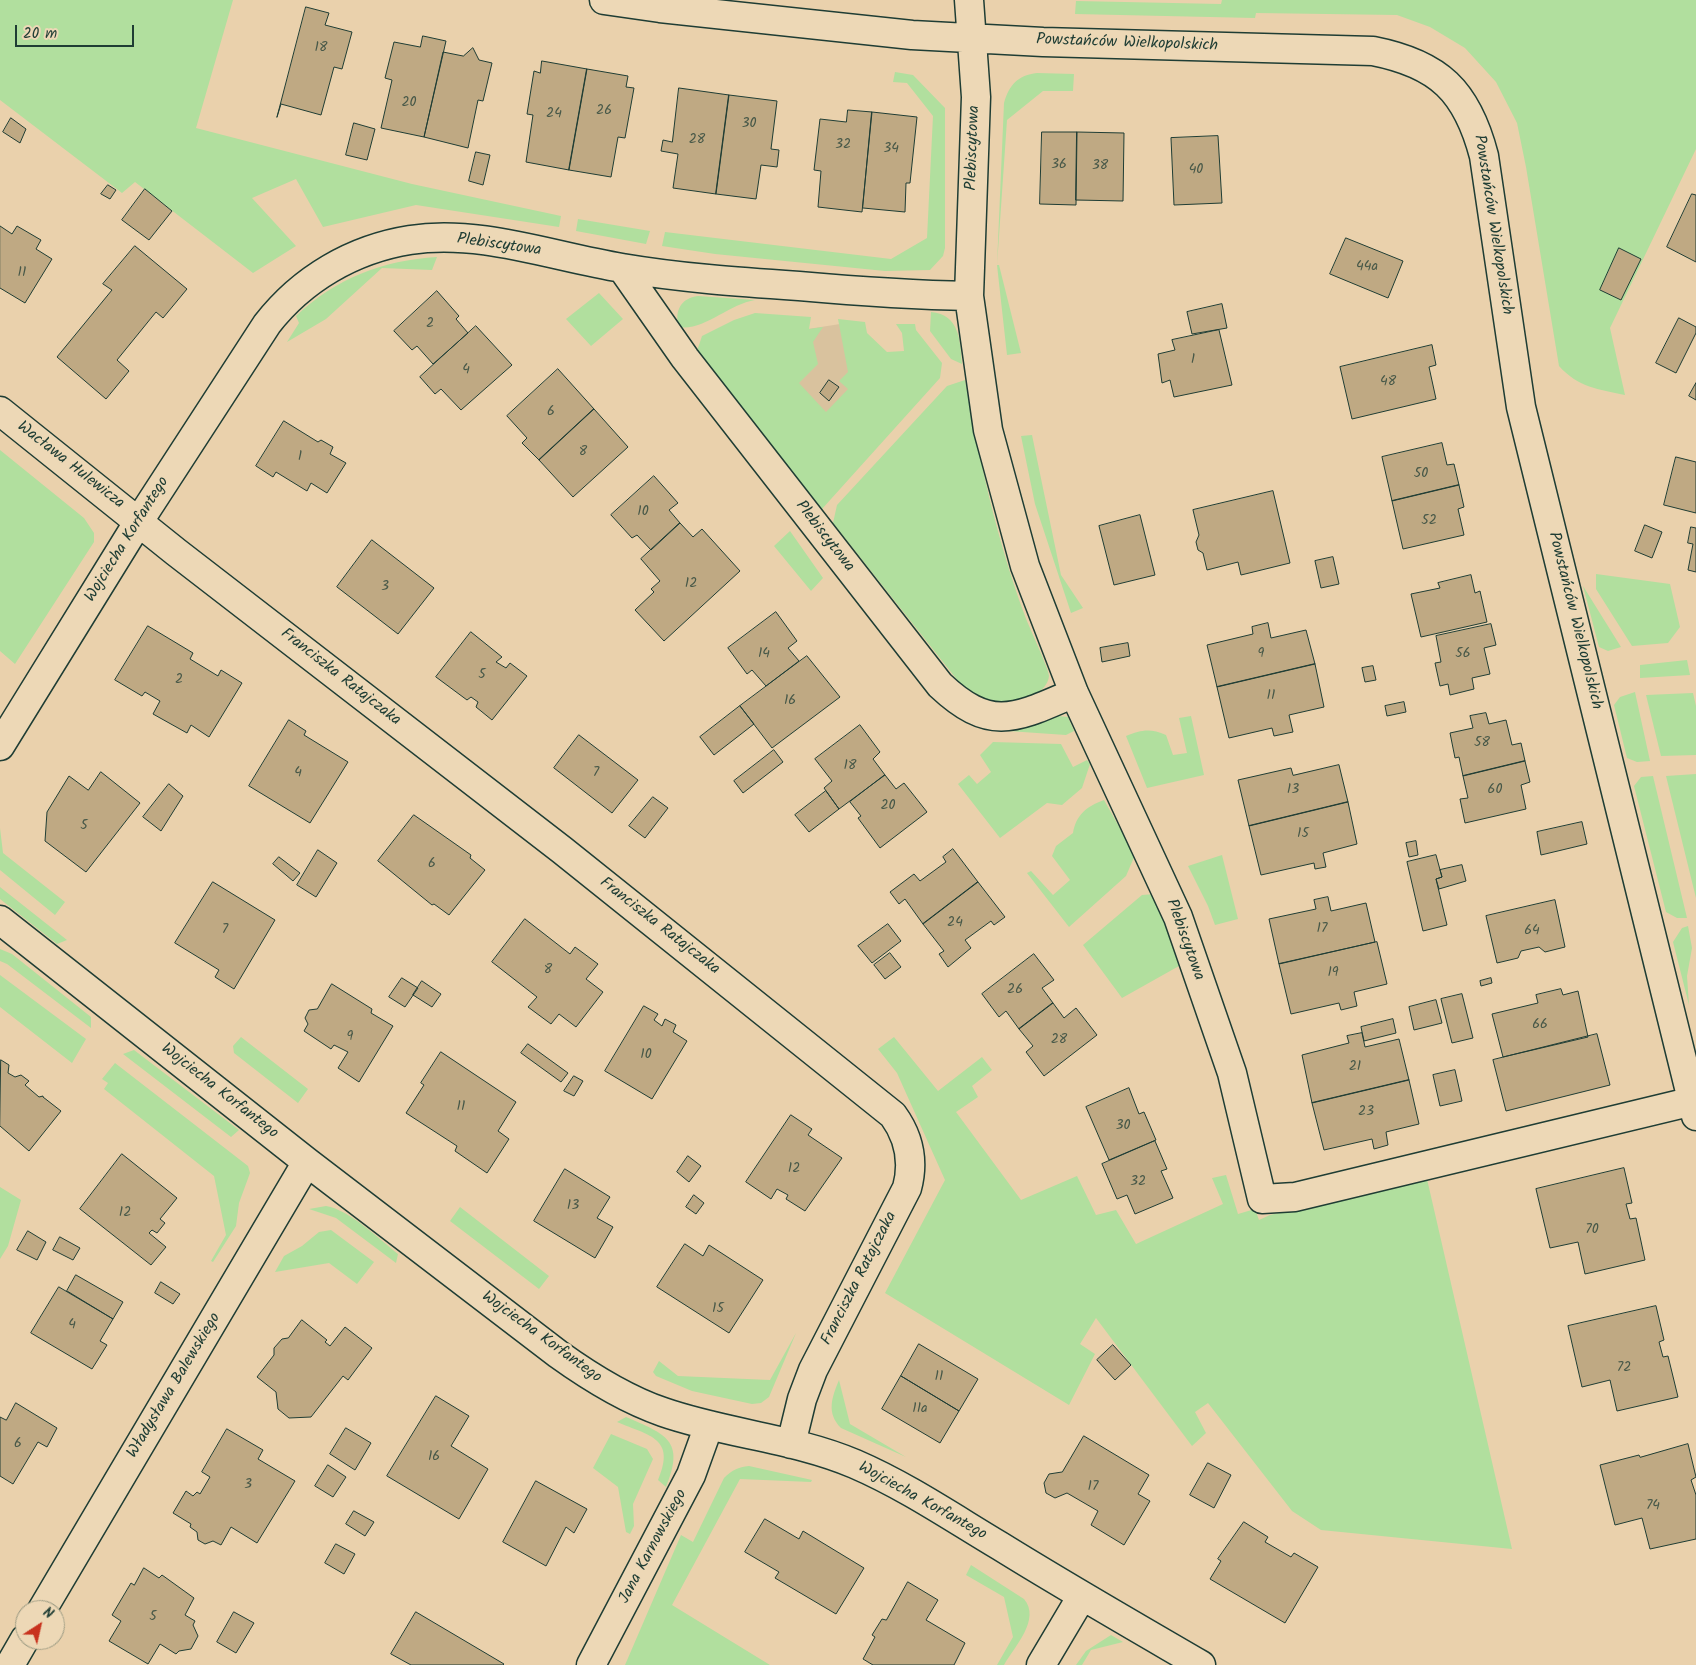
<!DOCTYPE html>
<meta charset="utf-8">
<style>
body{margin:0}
#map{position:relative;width:1696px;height:1665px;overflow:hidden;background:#ead1ac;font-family:Kalam,sans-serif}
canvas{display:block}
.north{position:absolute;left:15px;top:1600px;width:50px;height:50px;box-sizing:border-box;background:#edd8b6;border:1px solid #9b9a82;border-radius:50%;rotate:35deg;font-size:14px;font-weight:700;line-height:20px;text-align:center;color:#1f3d34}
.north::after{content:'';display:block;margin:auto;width:18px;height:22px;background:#c8321e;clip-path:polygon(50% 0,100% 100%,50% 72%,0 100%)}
.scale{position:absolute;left:15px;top:25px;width:119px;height:22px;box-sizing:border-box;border:2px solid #1f3d34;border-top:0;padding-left:6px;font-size:15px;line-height:18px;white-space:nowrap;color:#1f3d34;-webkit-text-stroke:4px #edd8b6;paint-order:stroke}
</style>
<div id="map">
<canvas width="1696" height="1665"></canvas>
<div class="north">N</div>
<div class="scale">20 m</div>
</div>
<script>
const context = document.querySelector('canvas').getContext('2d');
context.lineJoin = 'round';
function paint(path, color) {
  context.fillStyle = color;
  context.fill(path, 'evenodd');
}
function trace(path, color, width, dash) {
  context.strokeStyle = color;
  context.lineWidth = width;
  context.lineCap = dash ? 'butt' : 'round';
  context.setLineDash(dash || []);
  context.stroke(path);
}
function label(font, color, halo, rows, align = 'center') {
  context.font = font + ' Kalam,sans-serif';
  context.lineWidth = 5;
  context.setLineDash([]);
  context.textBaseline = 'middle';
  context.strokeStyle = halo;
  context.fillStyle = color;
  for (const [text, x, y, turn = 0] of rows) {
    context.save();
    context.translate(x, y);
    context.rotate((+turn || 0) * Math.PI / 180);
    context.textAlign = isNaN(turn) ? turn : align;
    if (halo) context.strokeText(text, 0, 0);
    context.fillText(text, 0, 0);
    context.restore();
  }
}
paint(new Path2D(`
 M853,322L909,386L824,476L742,391L808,329Z`), '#d9c29e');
paint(new Path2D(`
 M0,0H233L196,128L412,184L561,216L559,227L416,205L323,227L296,179L252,198L296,246L253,273L135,182L122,193L0,100Z
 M1222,0H1696V149L1610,328L1625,395C1598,389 1579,388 1559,366L1526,167L1517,123L1496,82L1465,48L1430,27L1397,15L1256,13L1255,18L1075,14L1076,1L1221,4Z
 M895,72L913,75L945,108V248L943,256L930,270L885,271L715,254L662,246L665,232L891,259L927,238L933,116L907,83L893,82Z
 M1037,73L1074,74L1073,91H1043L1007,120L997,265H999L1021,353L1007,355L997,265L1004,103C1009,85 1018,75 1037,73Z
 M578,219L650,231L646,244L576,231Z
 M437,257L432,270L382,268L326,319L287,342L299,323L296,316C335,279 383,260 437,257Z
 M599,293L623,319L591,346L566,319Z
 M698,296L755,300C729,304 704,331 679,327C674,311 681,298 698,296Z
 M931,312C960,315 960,340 962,364L951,359L930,331Z
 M755,313L811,317L809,329L823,327L813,342L818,364L799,383L826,412L848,389L839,381L848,372L838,319L865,322L867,333L887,352L904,351L902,333L896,324H915L916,330L942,363L940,378L822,509L697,351L702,336L734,320Z
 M965,380C980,462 996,537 1025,616C1029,627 1049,669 1049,676C1047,696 1012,707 996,703C983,700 973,694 962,686L833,523L837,505L947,386Z
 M1032,435L1061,575L1083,608L1071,613L1035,504L1021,436Z
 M0,450L84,518L94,533V542L15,664L0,651Z
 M790,531L823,578L811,591L774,546Z
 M1596,574L1670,584L1680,627L1668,643L1632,646L1596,589Z
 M1583,586L1621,647L1608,651L1599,647Z
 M1687,660L1690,675L1640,678V665Z
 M1635,692L1650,761L1637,762L1627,758L1614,705L1620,697Z
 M1693,693L1696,706V755L1661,756L1646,695Z
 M1058,716L1068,717L1074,731L1066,735L1008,731C1029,729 1040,718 1058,716Z
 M1191,716L1204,775L1147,788L1126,736C1141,730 1150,728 1166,735L1173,755L1187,753L1179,718Z
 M993,742L1061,744L1073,767L1087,760L1090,764L1082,788L1062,805L1047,803L1000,838L958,784L969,775L977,784L991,772L980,755Z
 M1696,774V898L1666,776Z
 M1653,776L1687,918H1677L1666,912L1634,786L1641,777Z
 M1104,800L1135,855L1126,876L1069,927L1027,873L1031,871L1053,895L1070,880L1052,856L1056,846L1073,833C1076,815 1087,806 1104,800Z
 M0,828L3,853L65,902L55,915L0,870Z
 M1222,855L1238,919L1215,925L1208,906L1188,866Z
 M0,887L67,940L57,944L0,899Z
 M1155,894L1179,966L1122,998L1083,945L1142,895Z
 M1688,926L1692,948L1687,976L1689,1005L1673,942L1682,928Z
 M0,949L12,954L91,1017V1028L7,964L0,961Z
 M0,975L86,1039L72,1063L0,1007Z
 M241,1037L308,1089L298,1103L234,1053L233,1046Z
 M894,1037L938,1091L982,1057L992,1070L972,1086L978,1097L956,1112L1021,1200L1077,1176L1096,1215L1116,1210L1136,1244L1223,1204L1212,1178L1226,1175L1238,1214L1255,1209L1259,1220L1270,1215L1427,1179L1512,1549L1321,1530L1292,1511L1208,1403L1195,1412L1206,1433L1192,1446L1096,1318L1080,1344L1095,1354L1069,1405L885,1293L945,1180L897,1073L878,1049Z
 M134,1050L239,1130L231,1137L123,1054Z
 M115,1063L248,1166L250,1173L239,1203L236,1226L213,1262L211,1261L226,1235L214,1176L104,1089L108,1083L102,1079Z
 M0,1187L21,1200L8,1246L0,1259Z
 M326,1206C350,1210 379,1239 398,1254L396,1263L336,1218L309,1209Z
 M460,1207L549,1276L539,1289L450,1221Z
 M331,1230L374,1262L357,1284L329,1263L275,1272L284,1256L302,1246L319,1232Z
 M796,1333L769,1397L761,1403L752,1404L692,1391L656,1376L653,1372L659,1361L678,1376L770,1380Z
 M839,1380L850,1424L906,1457L841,1428C826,1413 832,1397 839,1380Z
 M626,1417C665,1434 686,1440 666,1487L658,1480C676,1438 650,1436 617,1422Z
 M611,1434L647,1449L653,1459L633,1504L634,1526L630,1534L626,1532L618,1487L593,1468Z
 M749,1466L812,1480L811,1482L740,1479L672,1605L770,1665H625L681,1535L693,1542L724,1478C732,1470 738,1467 749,1466Z
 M971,1565L1024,1599C1041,1619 1015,1646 1004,1665H997L1013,1637L1004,1597L966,1575Z
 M1111,1635L1123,1642L1091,1650L1082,1665H1076L1086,1651Z`), '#b1df9e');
const building = new Path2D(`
 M306,7L329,13L325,25L352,32L342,69L334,67L321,115L281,104L277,117Z
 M423,36L446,41L424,137L381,128L392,80L385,78L394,42L420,47Z
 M473,48L479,60L492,63L483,101L478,100L468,148L424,137L443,52L463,56Z
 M542,61L587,69L569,170L526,162L533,115L527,114L534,71L540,73Z
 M587,69L628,76L626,87L634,88L625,138L618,137L611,177L569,170Z
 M679,88L729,95L716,194L673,188L678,154L661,151L663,140L672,142Z
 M729,95L777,101L771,149L779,150L777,167L761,165L756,199L716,194Z
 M848,110L872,112L862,212L818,207L821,171L814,170L820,119L846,122Z
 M872,112L917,117L910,183H906L905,212L863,208Z
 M11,118L26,129L20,143L3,132Z
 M354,123L375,129L367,160L346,155Z
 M1042,132H1077L1076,205L1040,204Z
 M1077,132L1124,133L1123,201L1076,200Z
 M1218,136L1222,203L1174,205L1171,138Z
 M476,152L490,155L483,185L469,181Z
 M108,185L116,190L110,199L101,194Z
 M145,189L172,211L149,240L122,220Z
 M1692,194L1696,195V262L1667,247Z
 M0,226L12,234L17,226L41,240L36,249L52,259L25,303L0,288Z
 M1346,238L1403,261L1388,298L1330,274Z
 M135,246L187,289L163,318L156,312L117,360L129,371L106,399L57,357L112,290L103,284Z
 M1619,248L1641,259L1621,300L1600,290Z
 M437,291L459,316L456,319L468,333L433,364L417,346L412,350L394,331Z
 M1222,304L1227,328L1192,334L1187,312Z
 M1679,318L1696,327V333L1676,373L1656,363Z
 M476,326L512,365L461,410L441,389L435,394L420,377Z
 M1219,330L1232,385L1174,397L1170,380L1162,383L1158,354L1175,350L1172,340Z
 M1432,345L1436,365L1429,367L1436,399L1352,419L1340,367Z
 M558,369L594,409L539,460L522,443L527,438L507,416Z
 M829,380L839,387L829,401L820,393Z
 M1696,383V400L1689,396Z
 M594,409L628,447L573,497L539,460Z
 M284,421L318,442L321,440L333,447L330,454L346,463L327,493L311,483L307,491L276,472L273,477L256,466Z
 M1442,443L1447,465L1454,464L1459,485L1392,501L1382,457Z
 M1676,457L1696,462V513L1664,505Z
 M654,476L678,503L669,510L680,523L651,550L637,535L632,538L611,515Z
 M1459,485L1464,507L1458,509L1464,535L1403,549L1392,501Z
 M1273,491L1290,563L1241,575L1238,562L1207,570L1203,553L1198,550L1196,542L1199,535L1193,510Z
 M1140,515L1155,575L1114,585L1099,526Z
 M680,523L693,537L702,529L740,571L664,641L635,610L654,592L651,589L660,581L641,559Z
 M1645,525L1662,532L1652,558L1635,551Z
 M1691,527L1696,528V572L1688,570L1693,544L1688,543Z
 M372,540L434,588L398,634L337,587Z
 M1333,557L1339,584L1321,588L1315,561Z
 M1471,575L1475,593L1480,591L1487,622L1421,637L1411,594L1440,588L1438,583Z
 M776,612L797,641L788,648L799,661L766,686L752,670L747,674L728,648Z
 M1268,623L1271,638L1306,630L1315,664L1217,687L1207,645L1253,634L1252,627Z
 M1491,624L1496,645L1484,648L1490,674L1472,678L1474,689L1450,695L1448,684L1440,686L1435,663L1441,662L1436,636Z
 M148,626L193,653L190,659L218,676L221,670L242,683L209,737L191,725L187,733L153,714L160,701L145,692L142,696L115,680Z
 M471,632L502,657L496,662L506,668L510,663L527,676L492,720L476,707L478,702L471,697L467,700L436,677Z
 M1128,643L1130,656L1102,662L1100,648Z
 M807,656L840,697L772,748L740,706Z
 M1315,664L1324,707L1289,715L1293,732L1274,736L1272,728L1229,738L1217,687Z
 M1373,666L1376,680L1365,682L1362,668Z
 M1404,702L1406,712L1387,716L1385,706Z
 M740,706L754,724L714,755L700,737Z
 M1486,713L1489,724L1506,720L1512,745L1521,743L1525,761L1463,776L1459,757L1455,758L1450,733L1473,728L1470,716Z
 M289,720L306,731L304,735L348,762L310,823L249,786Z
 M860,725L880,752L873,759L885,775L839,809L824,788L832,781L815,759Z
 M579,735L638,780L612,813L554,768Z
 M774,750L783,762L743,793L734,781Z
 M1525,761L1530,782L1521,785L1526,809L1465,823L1460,799L1468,798L1463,776Z
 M1339,765L1348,802L1249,826L1238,780L1291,768L1293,775Z
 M101,772L140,803L86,872L45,841L47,812L69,776L88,790Z
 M885,775L896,789L904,783L927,812L880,848L858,818L861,816L850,802Z
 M169,784L183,796L161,831L143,817Z
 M826,791L839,809L809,832L795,815Z
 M653,797L668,808L645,838L629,826Z
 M1348,802L1357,844L1323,853L1326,867L1315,869L1314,863L1261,875L1249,826Z
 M414,815L471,855L470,858L485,870L449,915L434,904L432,905L378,861Z
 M1582,822L1587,844L1541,855L1537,832Z
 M1416,841L1418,855L1409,857L1406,843Z
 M953,849L978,882L923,924L905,899L899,904L890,892L914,874L920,881L946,862L943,857Z
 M318,850L337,863L316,897L297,885Z
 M1436,855L1442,877L1436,879L1447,925L1423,931L1407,862Z
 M279,857L300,873L293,881L273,864Z
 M1462,865L1466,881L1439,889L1436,879L1442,877L1440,870Z
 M213,882L275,920L234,989L215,977L219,970L175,943Z
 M978,882L1005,917L994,925L991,921L965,940L971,948L948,967L939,954L944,951L923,924Z
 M1328,897L1331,911L1366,903L1375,942L1279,964L1269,919L1316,909L1314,900Z
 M1555,900L1565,947L1545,952L1539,947L1521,951L1518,958L1497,963L1486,916Z
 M525,919L570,954L575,947L598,964L586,979L603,992L576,1027L559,1014L551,1024L528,1007L537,997L492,962Z
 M888,924L901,941L872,963L858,946Z
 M1377,942L1387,984L1354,992L1357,1006L1341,1010L1339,1003L1291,1014L1279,964Z
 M890,953L901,967L885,979L874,965Z
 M1034,954L1054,980L1042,988L1053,1003L1019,1029L1006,1011L999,1017L982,994Z
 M402,978L418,988L405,1007L389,997Z
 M1491,978L1492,983L1481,986L1480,981Z
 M422,981L441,994L432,1007L413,995Z
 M332,984L372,1009L371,1013L393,1026L359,1082L338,1068L348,1052L334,1045L331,1049L304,1031L308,1024L305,1018L309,1010L317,1009Z
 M1561,989L1563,995L1578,991L1588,1037L1503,1057L1492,1014L1538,1003L1536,995Z
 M1462,994L1473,1038L1452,1043L1441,999Z
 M1436,1000L1442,1023L1414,1030L1409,1007Z
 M1053,1003L1064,1018L1076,1008L1097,1035L1044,1076L1026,1052L1033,1046L1019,1029Z
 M644,1006L658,1014L654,1020L662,1026L665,1019L676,1025L673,1032L687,1041L652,1099L605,1071Z
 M1393,1019L1396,1033L1364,1041L1361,1027Z
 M1362,1033L1365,1047L1399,1039L1409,1080L1312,1103L1302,1055L1349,1043L1347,1036Z
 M1597,1034L1610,1085L1506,1111L1493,1060Z
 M528,1044L568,1073L561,1082L521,1053Z
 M441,1052L516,1102L498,1131L509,1139L487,1173L455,1151L457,1146L406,1113L424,1085L421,1083Z
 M1,1060L9,1065L8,1073L15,1077L21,1075L29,1081L25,1085L39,1097L43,1096V1097L61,1111L29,1151L0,1126Z
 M1455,1070L1462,1101L1440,1106L1433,1075Z
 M574,1076L583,1081L574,1096L564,1091Z
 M1409,1080L1419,1124L1386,1132L1388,1145L1374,1149L1372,1139L1324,1150L1312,1103Z
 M1129,1088L1139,1114L1144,1112L1156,1140L1109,1160L1086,1107Z
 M791,1115L812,1129L808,1135L842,1158L805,1211L786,1199L788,1195L777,1189L771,1199L746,1182Z
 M1155,1141L1167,1169L1161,1171L1173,1198L1135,1214L1127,1195L1117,1199L1102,1164Z
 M122,1154L177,1198L160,1219L165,1223L157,1233L152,1230L149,1233L166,1247L151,1265L80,1209Z
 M688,1156L701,1166L689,1182L677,1172Z
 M1624,1168L1632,1203L1626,1204L1630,1219L1636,1218L1645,1260L1585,1274L1578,1242L1550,1248L1536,1189Z
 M565,1169L610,1197L597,1218L613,1227L595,1258L534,1221Z
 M694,1195L704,1203L696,1214L686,1207Z
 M28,1231L46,1242L37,1260L17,1250Z
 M60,1237L80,1248L73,1260L53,1250Z
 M685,1244L703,1256L709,1245L763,1280L729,1333L657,1287Z
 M76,1275L123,1302L113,1319L67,1291Z
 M161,1282L180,1294L173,1304L155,1293Z
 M59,1287L113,1319L100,1341L107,1345L92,1369L31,1333Z
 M1656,1306L1664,1340L1659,1342L1663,1357L1668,1356L1678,1397L1617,1411L1610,1380L1582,1387L1568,1326Z
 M302,1320L327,1340L325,1342L330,1346L345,1327L372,1348L348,1380L343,1376L311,1417L289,1418L278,1409L276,1392L257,1377L274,1355V1348L282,1339L288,1338Z
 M919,1344L978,1379L959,1411L901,1376Z
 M1113,1345L1131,1365L1115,1380L1097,1360Z
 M901,1376L959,1411L940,1443L882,1409Z
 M436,1396L469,1416L451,1446L488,1469L459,1519L387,1476Z
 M16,1403L57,1428L47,1447L38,1442L13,1484L0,1476V1417L6,1420Z
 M346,1428L371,1443L355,1470L330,1454Z
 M227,1429L263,1450L258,1459L295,1481L257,1543L231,1527L221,1545L213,1541L205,1544L198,1540L197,1532L190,1527L191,1524L173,1513L186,1491L193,1496L197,1492L200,1494L210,1477L202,1472Z
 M1084,1436L1149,1475L1138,1494L1150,1501L1124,1545L1091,1525L1098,1511L1067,1493L1055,1498L1046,1493L1044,1483L1049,1474L1062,1472Z
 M1688,1444L1696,1477L1691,1480L1696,1495V1539L1650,1549L1642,1518L1615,1525L1600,1465L1639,1455L1640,1457Z
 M1208,1463L1231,1475L1214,1508L1190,1495Z
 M328,1465L346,1477L333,1497L315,1486Z
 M536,1481L587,1509L574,1533L566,1527L546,1566L503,1542Z
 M354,1511L374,1522L365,1536L346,1524Z
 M765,1519L799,1539L803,1531L864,1568L836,1614L775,1578L779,1572L745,1552Z
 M1244,1522L1268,1537L1265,1542L1291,1557L1294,1553L1318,1567L1285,1623L1210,1579L1221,1561L1218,1559Z
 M336,1544L355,1554L344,1574L325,1563Z
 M144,1568L159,1578L162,1575L194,1598L185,1615L195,1621L193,1625L198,1636L191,1649L179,1651L176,1654L160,1644L148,1664L109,1641L121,1621L112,1615L131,1583L134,1585Z
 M908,1582L938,1600L926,1620L965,1643L954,1665H873L863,1659L875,1637L872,1635L882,1619L886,1620Z
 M234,1612L254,1623L236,1653L217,1642Z
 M416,1612L504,1664L503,1665H411L391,1654Z`);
paint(building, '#bfa983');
trace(building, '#1f3d34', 1);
const street = new Path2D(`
 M604,0L660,8L912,35L1043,42L1373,51C1439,64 1467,91 1484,156L1521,407L1696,1116
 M969,0L976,97L969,296L988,430L1025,566L1074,693L1178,917L1232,1073L1262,1199L1295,1197L1693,1101
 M622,268L685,358L940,685C991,733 1016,718 1074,693
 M0,411L176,552L562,850L893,1115C909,1137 914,1162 907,1188L813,1370L802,1399L791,1444
 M0,746L139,521L267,324C302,279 353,249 410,240C481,229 553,257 622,268C681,278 740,282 799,286C856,291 912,295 969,296
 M0,920L307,1162L558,1354C590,1377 625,1399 663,1412C726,1434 794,1438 855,1464C906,1486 953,1518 1000,1546C1066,1587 1134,1626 1201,1665
 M42,1610L307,1162
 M10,1665L25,1639
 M591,1665L691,1475L709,1425
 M1041,1665L1082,1596`);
trace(street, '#1f3d34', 31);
trace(street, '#edd8b6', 28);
label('14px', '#475848', null, [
 ["18",321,49],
 ["20",409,104],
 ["26",604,112],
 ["24",554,115],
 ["30",749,125],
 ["28",697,141],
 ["32",843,146],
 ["34",891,150],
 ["36",1059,166],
 ["38",1100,167],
 ["40",1196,171],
 ["44a",1367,268],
 ["11",22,274],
 ["2",430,325],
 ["1",1193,361],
 ["4",466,371],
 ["48",1388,383],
 ["6",551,413],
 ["8",583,453],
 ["1",300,458],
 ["50",1421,475],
 ["10",643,513],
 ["52",1429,522],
 ["12",691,585],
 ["3",385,588],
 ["14",764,655],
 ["9",1261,655],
 ["56",1463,655],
 ["5",482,676],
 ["2",179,681],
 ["11",1271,697],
 ["16",790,702],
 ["58",1482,744],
 ["18",850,767],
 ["4",298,774],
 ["7",596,774],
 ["13",1293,791],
 ["60",1495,791],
 ["20",888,807],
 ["5",84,827],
 ["15",1303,835],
 ["6",432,865],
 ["24",955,924],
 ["17",1322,930],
 ["7",225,931],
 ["64",1532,932],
 ["8",548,971],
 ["19",1333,974],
 ["26",1015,991],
 ["66",1540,1026],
 ["9",350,1038],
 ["28",1059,1041],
 ["10",646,1056],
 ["21",1355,1068],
 ["11",461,1108],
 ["23",1366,1113],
 ["30",1123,1127],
 ["12",794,1170],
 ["32",1138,1183],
 ["13",573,1207],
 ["12",125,1214],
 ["70",1592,1231],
 ["15",718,1310],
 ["4",72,1326],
 ["72",1624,1369],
 ["11",939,1378],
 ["11a",920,1410],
 ["6",18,1445],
 ["16",434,1458],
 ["3",248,1486],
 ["17",1093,1488],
 ["74",1653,1507],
 ["5",153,1618]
]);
label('16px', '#1f3d34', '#edd8b6', [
 ["Powstańców Wielkopolskich",1127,44,2],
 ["Plebiscytowa",974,148,-88],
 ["Powstańców Wielkopolskich",1492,225,81],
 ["Plebiscytowa",499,246,8],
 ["Wacława Hulewicza",70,466,38],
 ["Plebiscytowa",824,537,52],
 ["Wojciecha Korfantego",128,540,-58],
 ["Powstańców Wielkopolskich",1574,621,76],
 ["Franciszka Ratajczaka",340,678,38],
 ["Franciszka Ratajczaka",659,927,38],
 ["Plebiscytowa",1184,940,70],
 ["Wojciecha Korfantego",219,1092,38],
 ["Franciszka Ratajczaka",860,1279,-63],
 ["Wojciecha Korfantego",541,1338,36],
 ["Władysława Balewskiego",175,1386,-59],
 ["Wojciecha Korfantego",922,1502,29],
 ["Jana Karnowskiego",654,1547,-62]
]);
</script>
